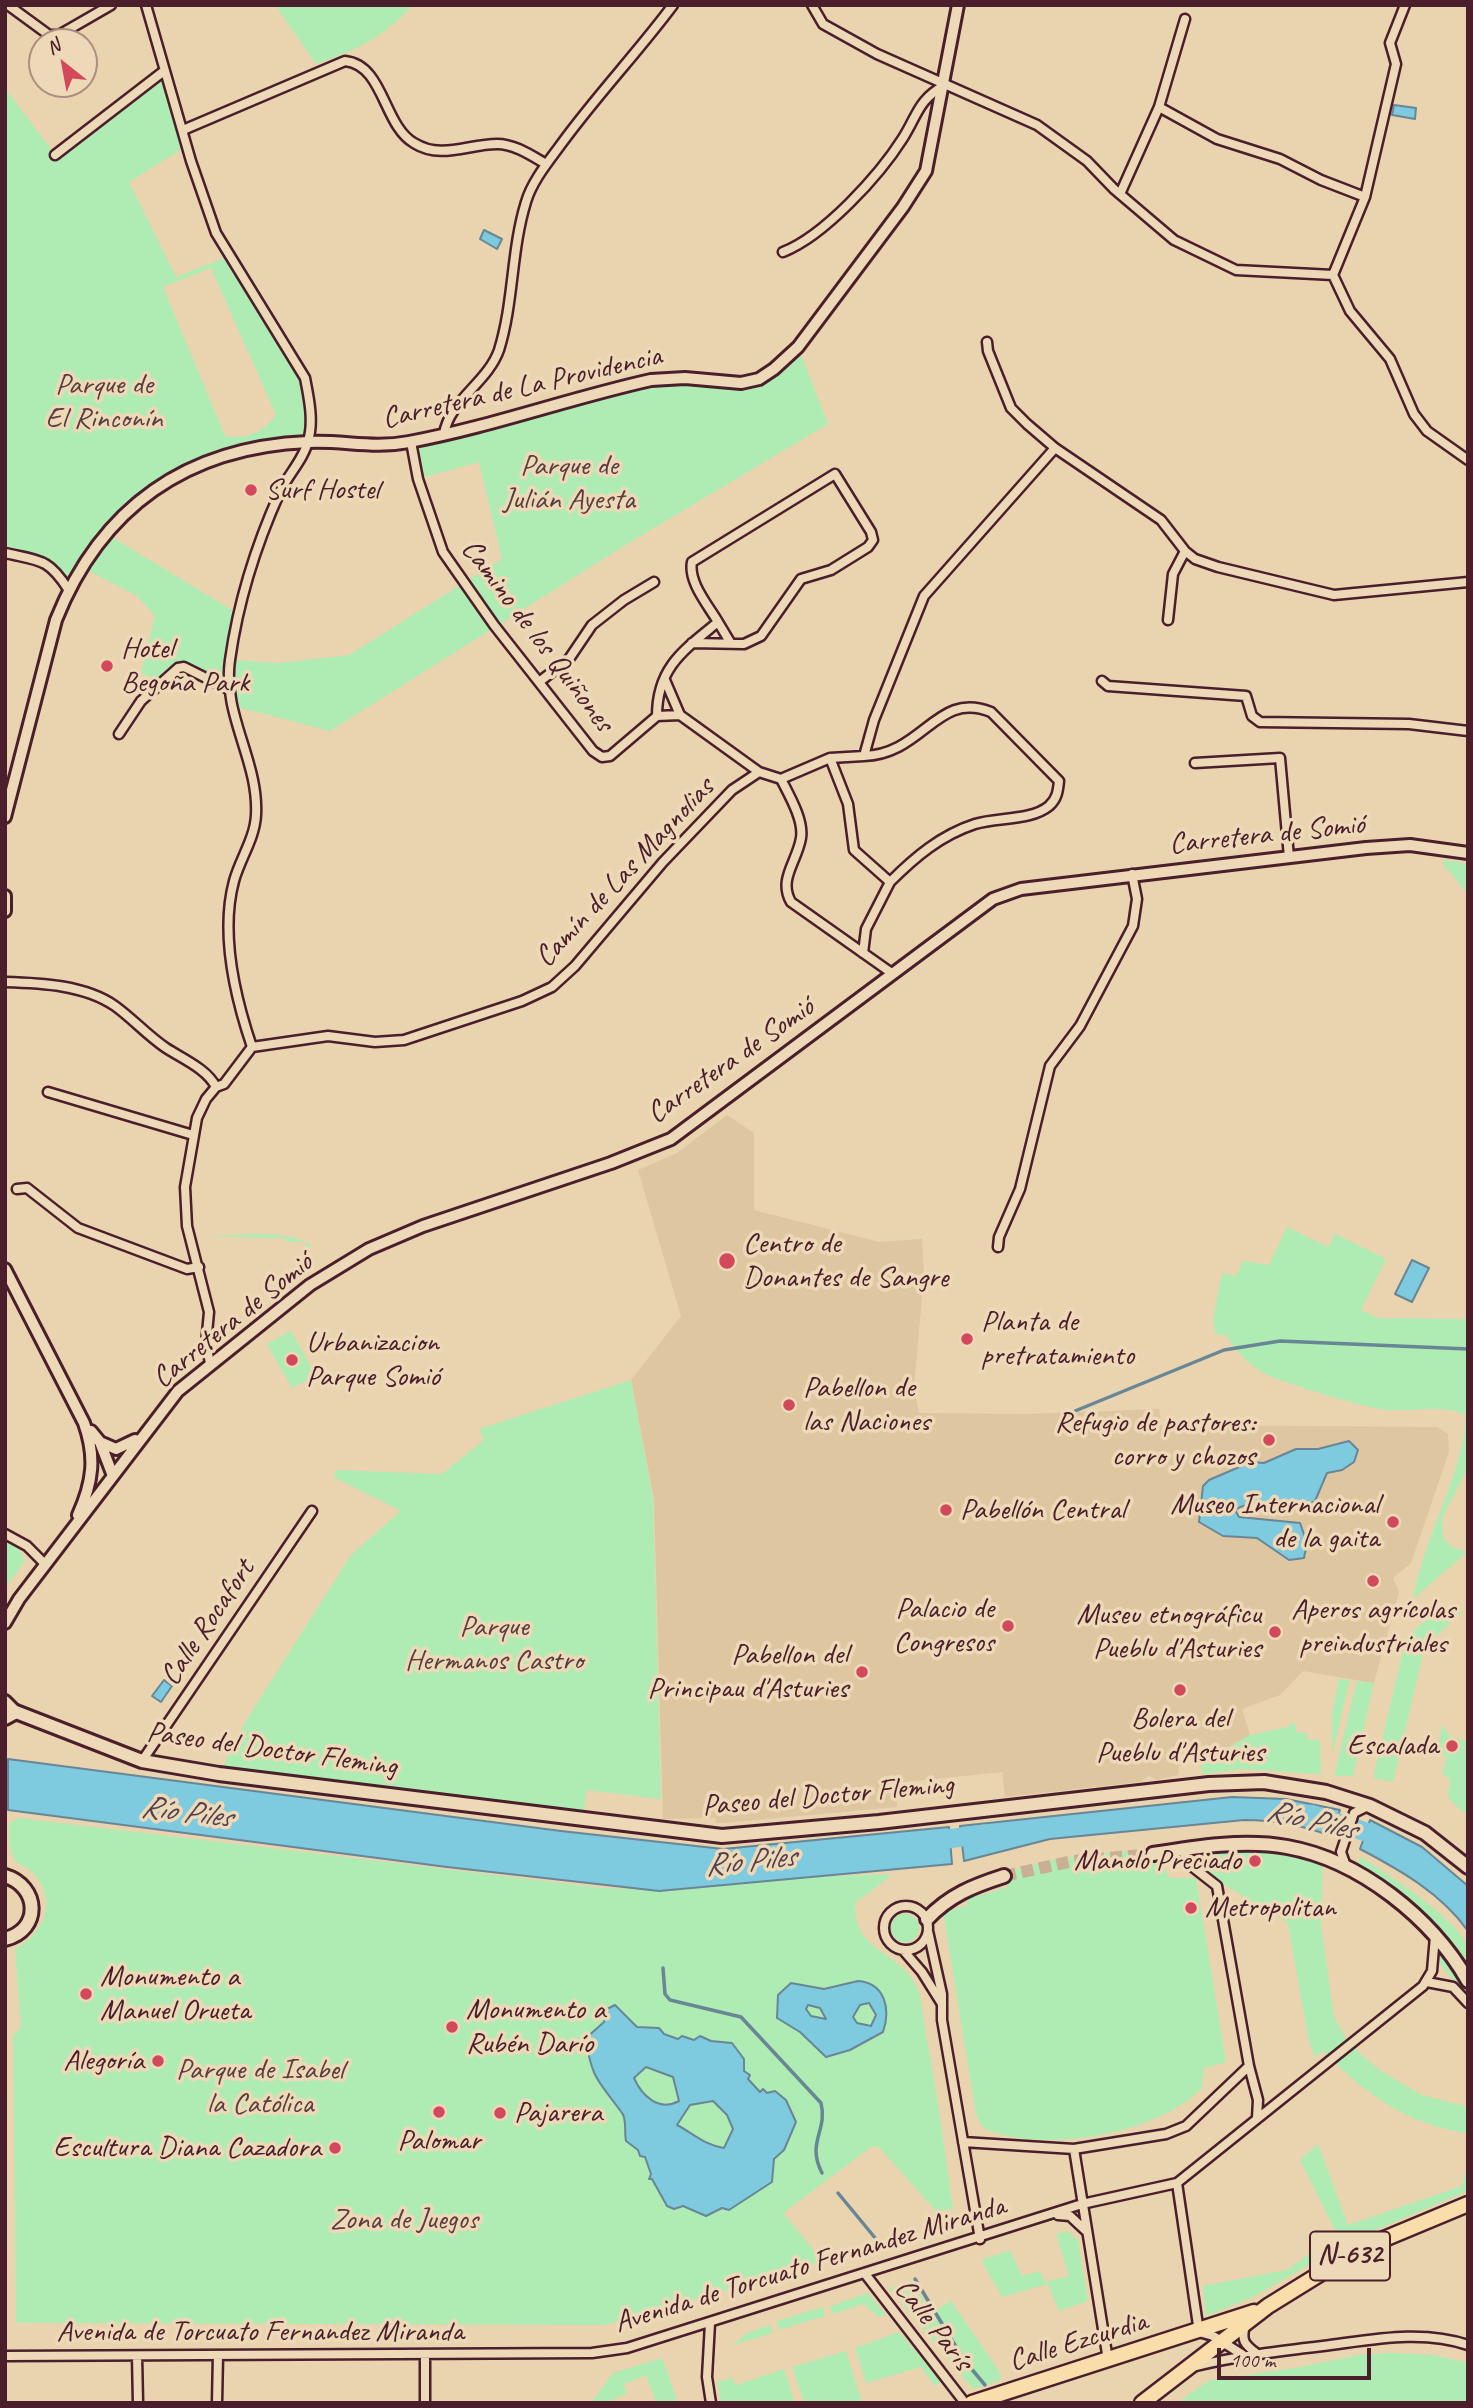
<!DOCTYPE html>
<meta charset="utf-8">
<style>
body{margin:0}
#map{position:relative;width:1473px;height:2408px;overflow:hidden;background:#e9d4af;font-family:Caveat,sans-serif}
canvas{display:block}
.frame{position:absolute;inset:0;border:7px solid #4a1f2b;pointer-events:none}
.north{position:absolute;left:28px;top:28px;width:70px;height:70px;box-sizing:border-box;background:#edd9b7;border:2px solid #ac8f7f;border-radius:50%;rotate:329deg;font-size:19px;font-weight:700;line-height:28px;text-align:center;color:#4a1f2b}
.north::after{content:'';display:block;margin:auto;width:24px;height:32px;background:#d1495b;clip-path:polygon(50% 0,100% 100%,50% 72%,0 100%)}
.scale{position:absolute;left:1217px;top:2348px;width:154px;height:32px;box-sizing:border-box;border:4px solid #4a1f2b;border-top:0;padding-left:9px;font-size:21px;line-height:24px;white-space:nowrap;color:#4a1f2b;-webkit-text-stroke:5px #edd9b7;paint-order:stroke}
</style>
<div id="map">
<canvas width="1473" height="2408"></canvas>
<div class="frame"></div>
<div class="north">N</div>
<div class="scale">100 m</div>
</div>
<script>
const context = document.querySelector('canvas').getContext('2d');
context.lineJoin = 'round';
function paint(path, color) {
  context.fillStyle = color;
  context.fill(path, 'evenodd');
}
function trace(path, color, width, dash) {
  context.strokeStyle = color;
  context.lineWidth = width;
  context.lineCap = dash ? 'butt' : 'round';
  context.setLineDash(dash || []);
  context.stroke(path);
}
function label(font, color, halo, rows, align = 'center') {
  context.font = font + ' Caveat,sans-serif';
  context.lineWidth = 7;
  context.setLineDash([]);
  context.textBaseline = 'middle';
  context.strokeStyle = halo;
  context.fillStyle = color;
  for (const [text, x, y, turn = 0] of rows) {
    context.save();
    context.translate(x, y);
    context.rotate((+turn || 0) * Math.PI / 180);
    context.textAlign = isNaN(turn) ? turn : align;
    if (halo) context.strokeText(text, 0, 0);
    context.fillText(text, 0, 0);
    context.restore();
  }
}
paint(new Path2D(`
 M727,1115L754,1133V1210L879,1242L922,1239L924,1274L914,1388L919,1413L1028,1414L1159,1409L1161,1425L1437,1427L1448,1434L1449,1452L1411,1563L1393,1578L1399,1592L1374,1683L1303,1671L1280,1695L1242,1709L1250,1735L1200,1764L1196,1757L1181,1754L1178,1775L1156,1780L1149,1775L1140,1782L1005,1797L1002,1772L897,1783V1807L723,1823H716L715,1818L663,1819L654,1499L631,1380L681,1316L638,1170L677,1153Z`), '#ddc6a0');
paint(new Path2D(`
 M275,5H412C388,35 351,53 316,64Z
 M164,71L187,146L129,182L176,277L229,256L305,378L308,441L189,469L105,533L240,615L230,660L280,663L349,655L502,559L479,462L418,479L411,442L651,380L759,379L798,347L828,424L627,544L330,731L230,705L228,689L184,667L162,682L141,673L155,616L137,596L89,571L82,564L68,589L55,568L5,553V88L53,152ZM211,268L276,415C263,432 247,440 225,436L163,287Z
 M1445,860L1468,864V894L1442,863Z
 M1287,1227L1328,1247L1335,1234L1386,1259L1361,1310L1378,1318L1468,1319V1467L1442,1518L1443,1537L1450,1546L1467,1552L1413,1599C1424,1536 1462,1479 1466,1415C1440,1404 1414,1412 1387,1410C1365,1408 1283,1383 1264,1373C1249,1365 1234,1349 1226,1335L1215,1334L1213,1319L1222,1273L1236,1276L1243,1261L1269,1265Z
 M198,1236C233,1237 280,1227 311,1245L309,1248L303,1242H288L285,1238Z
 M291,1331L316,1376L292,1388L267,1344Z
 M631,1380L653,1499L661,1799L587,1790L582,1820L219,1774L247,1719L351,1555L401,1511L333,1477L337,1470L442,1474L484,1440L479,1429Z
 M5,1541C16,1545 22,1549 24,1562L5,1588Z
 M1436,1611H1463L1425,1646L1393,1782L1373,1778L1406,1638Z
 M1339,1679L1350,1680L1332,1754V1714Z
 M1357,1681L1374,1683L1353,1776H1334Z
 M1291,1723L1296,1724V1732L1307,1733V1739L1320,1741L1321,1774L1242,1769L1203,1774L1200,1764L1250,1735L1288,1727Z
 M1442,1724L1449,1736L1468,1742V1816L1448,1798L1450,1779L1442,1774L1447,1757L1437,1753Z
 M19,1818L602,1888C699,1893 795,1873 892,1875L855,1903C854,1956 901,1949 917,1988C923,2004 924,2024 927,2041C938,2097 945,2153 953,2209L936,2211L879,2147H871L783,2213L823,2262L605,2325L16,2323L13,2036L21,2027L15,1949C42,1934 57,1905 37,1877C31,1868 18,1867 13,1856C8,1846 9,1834 9,1823Z
 M1273,1845L1323,1864L1321,1925L1334,2017L1349,2044L1378,2069L1421,2095L1468,2107V2191L1342,2244L1300,2160L1318,2144L1348,2225L1462,2186L1467,2167L1466,2133C1411,2126 1361,2092 1324,2051L1315,2057L1308,2038L1288,1923L1185,1861V1849Z
 M1142,1851L1157,1857L1170,1878H1196L1226,2062L1204,2068L1202,2088C1158,2134 1041,2155 983,2128L976,2114L943,1912L968,1905L966,1899L1008,1887L1004,1874C1049,1857 1095,1853 1142,1851Z
 M1361,1857C1386,1873 1457,1919 1467,1945C1470,1951 1468,1961 1468,1968C1446,1923 1395,1894 1356,1867Z
 M891 1928a14 14 0 1 1 28 0a14 14 0 1 1-28 0Z
 M1440,1950L1455,1969L1468,1997L1440,1964Z
 M1068,2231L1078,2241L1088,2301L1059,2311L1048,2284L1002,2297L981,2260L1010,2250L1022,2276L1040,2271L1045,2282L1069,2276L1056,2234Z
 M1313,2251L1319,2259L1251,2298L1206,2316L1203,2286L1287,2270Z
 M911,2280L931,2313L951,2301L999,2371L1001,2380L973,2389L889,2288Z
 M868,2293L886,2315L878,2317L864,2304L833,2314L830,2306Z
 M823,2307L825,2316L779,2330L777,2321Z
 M770,2325L773,2333L733,2345L747,2333Z
 M899,2332L942,2382L934,2385L921,2367L866,2383L855,2348Z
 M846,2351L862,2403H804L792,2367Z
 M1391,2353L1434,2355L1468,2363V2403H1177L1210,2380L1295,2368L1358,2355Z
 M662,2358L678,2403H656L646,2375L624,2384L627,2393L612,2400L613,2403H591L613,2373Z
 M784,2369L795,2403H721L717,2382L732,2378L736,2385Z`), '#aeecb3');
const water = new Path2D(`
 M1394,105L1416,108L1415,119L1392,115Z
 M484,230L502,239L497,249L480,239Z
 M1412,1260L1429,1268L1412,1302L1395,1294Z
 M1349,1441L1358,1450L1354,1462L1342,1470L1327,1473L1315,1501C1292,1514 1260,1493 1235,1510L1239,1517L1300,1523L1307,1543L1304,1558L1289,1560L1257,1538L1223,1536L1199,1522L1203,1486L1209,1480L1251,1462L1264,1463L1296,1449H1318Z
 M164,1680L172,1686L161,1702L152,1696Z
 M8,1759L561,1831L723,1849L949,1827L952,1864L659,1891L447,1867L8,1810Z
 M1232,1797L1286,1799L1340,1810L1331,1836C1302,1825 1276,1820 1244,1820L1050,1839L964,1861L960,1826Z
 M1370,1820L1422,1847L1468,1886V1931C1441,1893 1400,1870 1360,1849Z
 M858,1981C885,1983 891,2009 883,2032L850,2050L826,2057L800,2032L777,2018L778,1995L791,1983L824,1989ZM869,2003L876,2015L871,2026L857,2023L853,2017L860,2005ZM808,2005L820,2008L826,2019L811,2016L806,2009Z
 M615,2005L637,2027L659,2028L664,2034L678,2039L682,2036L694,2040L700,2036L711,2041L732,2043L744,2059V2071L750,2075L748,2079L760,2092L763,2089L767,2093L775,2091L786,2100L796,2122L784,2150L774,2159L772,2182L729,2210L722,2208L706,2216L683,2206L674,2209L667,2206L652,2179H649L651,2174L645,2157L640,2156L638,2150L626,2141C624,2131 627,2119 622,2113C599,2081 591,2079 586,2038L604,2022L607,2009ZM646,2067L673,2077L679,2101C659,2112 642,2096 634,2078ZM713,2101L727,2115L733,2129L724,2148C704,2145 694,2134 677,2125L690,2105Z`);
paint(water, '#7ecade');
trace(water, '#698696', 2);
trace(new Path2D(`
 M1075,1411L1224,1350L1280,1341L1468,1349
 M663,1968L665,1994L670,2000L741,2017L821,2103C828,2131 806,2142 822,2173
 M838,2193L876,2239
 M915,2279L964,2360L985,2385`), '#698696', 3.5);
trace(new Path2D(`
 M1311,1814L1366,1832L1387,1842
 M925,1842L985,1834`), '#7ecade', 19);
trace(new Path2D(`
 M1004,1876L1073,1861L1153,1854`), '#c9b095', 12, [12, 6]);
const minor = new Path2D(`
 M8,5L49,35H59L111,5
 M146,5L191,161L216,233L305,378C309,398 314,422 308,441C304,459 287,476 280,492C256,545 238,603 230,660C222,715 259,761 256,815C255,838 240,859 234,881C220,933 235,997 252,1047
 M812,5L823,24L877,54L1037,125L1087,161L1114,189L1174,240L1236,270L1333,275
 M1405,5L1390,43L1396,64L1365,197L1333,275L1350,311L1390,359L1414,414L1427,431L1468,460
 M1185,19L1159,107L1217,139L1280,159L1321,180L1365,197
 M183,130L345,61C384,65 383,125 414,143C441,160 468,144 497,144C515,144 532,156 546,164
 M55,155L164,71
 M1120,194L1159,107
 M783,252C824,236 879,176 903,138C918,114 918,100 945,85
 M987,342L988,351L1011,408L1027,424L1055,448L1161,520L1185,551L1195,559L1218,567L1334,595L1468,582
 M444,434C449,401 488,382 499,350C514,302 511,250 526,202C532,181 549,161 562,143C597,95 638,52 673,5
 M411,442L418,479L443,552L494,625L593,751L602,757L610,756L657,716L680,715L759,772
 M5,553C40,561 48,558 68,589
 M1168,620L1173,574L1185,551
 M718,622L730,642
 M665,680L680,715
 M1102,681L1108,686L1246,696L1252,716L1260,722L1409,724L1468,731
 M539,682L569,659L592,625L624,600L654,582
 M657,716C657,667 684,650 718,622C708,605 688,582 692,562L835,474L871,532L873,540L868,547L831,570L801,579L761,636L744,644L692,643
 M119,734L141,701L178,668L184,667L228,689
 M830,758L848,804L854,850L890,882C915,857 941,835 975,824C997,817 1031,821 1049,806C1057,799 1058,791 1059,781L991,712C937,690 924,754 864,756
 M1195,763L1280,758L1289,857
 M781,779C789,795 804,820 801,838C797,862 778,879 791,902L893,974
 M863,953L866,929L890,882
 M5,982C41,983 85,985 115,1006C133,1019 148,1036 166,1048C183,1059 207,1069 216,1087
 M48,1092L193,1135
 M17,1189L27,1188L78,1228L187,1269L199,1267
 M998,1247L999,1237L1020,1189L1050,1066L1080,1026L1133,926L1137,899L1132,874
 M210,1363L206,1344L209,1312L187,1226L185,1187L197,1118L206,1099L216,1087L224,1084L252,1047L328,1036L375,1042L404,1040L522,1001L552,987L575,966L663,862L732,790L759,772L781,779L830,758L864,756L874,720L924,596L1055,448
 M5,1534L27,1546L45,1564
 M142,1761L312,1511
 M1185,1849V1861L1217,1886L1249,2066L1258,2100L1257,2118
 M1346,1866L1341,1852L1354,1813L1368,1806
 M884 1928a22 22 0 1 1 44 0a22 22 0 1 1-44 0Z
 M928,1931L942,1994V2020L980,2239
 M903,1950L922,1972L942,2004
 M1427,1982L1453,1987L1468,2003
 M963,2142L1074,2149L1166,2134L1186,2126L1249,2066
 M1074,2149L1108,2360
 M1177,2183L1199,2332L1213,2336L1243,2355
 M1058,2215L1070,2216L1085,2230
 M866,2275L965,2403
 M710,2323L707,2377L711,2403
 M1245,2325C1241,2340 1244,2344 1256,2353
 M5,2356L592,2353L627,2348L1082,2204L1177,2183L1423,1986L1432,1971L1435,1936
 M137,2356L138,2403
 M1196,2366C1238,2356 1280,2351 1323,2346C1371,2340 1421,2329 1468,2345
 M217,2403L218,2355
 M425,2403V2354`);
const tertiary = new Path2D(`
 M5,817L56,620C101,507 187,447 308,442C343,440 372,449 409,442C490,427 570,398 651,380L685,378L741,383L759,379L774,369L798,347L903,207L926,171L958,5
 M5,896V911
 M5,1269L84,1423C96,1457 93,1482 78,1515
 M91,1431L100,1442L113,1476
 M100,1442L116,1449L135,1440
 M5,1623L19,1599L178,1391L310,1285L369,1249L423,1226L611,1163L671,1139L993,899L1021,889L1366,848L1410,845L1468,853
 M5,1701L16,1712`);
const secondary = new Path2D(`
 M5,1718L16,1712L142,1761L219,1774L722,1836L879,1822L1209,1784L1264,1782L1326,1792L1370,1806L1425,1833L1468,1867
 M1153,1854C1195,1847 1245,1839 1287,1847C1360,1860 1432,1918 1468,1981
 M5,1876C39,1886 42,1930 5,1939
 M927,1919C950,1895 973,1886 1004,1876`);
const primary = new Path2D(`
 M972,2403L1254,2312
 M1142,2403L1268,2306L1360,2249L1468,2204`);
trace(minor, '#4a1f2b', 13);
trace(tertiary, '#4a1f2b', 16);
trace(secondary, '#4a1f2b', 18);
trace(primary, '#4a1f2b', 19);
trace(minor, '#edd9b7', 8);
trace(tertiary, '#edd9b7', 10);
trace(secondary, '#edd9b7', 12);
trace(primary, '#f9deab', 14);
for (const [x, y, r, color] of [
 [251,490,7,"#d1495b"],
 [107,666,7,"#d1495b"],
 [727,1261,9,"#d1495b"],
 [967,1339,7,"#d1495b"],
 [292,1360,7,"#d1495b"],
 [789,1405,7,"#d1495b"],
 [1269,1440,7,"#d1495b"],
 [946,1510,7,"#d1495b"],
 [1393,1522,7,"#d1495b"],
 [1373,1581,7,"#d1495b"],
 [1008,1626,7,"#d1495b"],
 [1275,1632,7,"#d1495b"],
 [862,1672,7,"#d1495b"],
 [1180,1690,7,"#d1495b"],
 [1452,1746,7,"#d1495b"],
 [1255,1861,7,"#d1495b"],
 [1191,1908,7,"#d1495b"],
 [86,1994,7,"#d1495b"],
 [452,2027,7,"#d1495b"],
 [158,2061,7,"#d1495b"],
 [439,2112,7,"#d1495b"],
 [500,2113,7,"#d1495b"],
 [335,2148,7,"#d1495b"]
]) {
  const dot = new Path2D();
  dot.arc(x, y, r, 0, 2 * Math.PI);
  context.fillStyle = color;
  context.fill(dot);
  trace(dot, '#edd9b7', 2.5);
}
for (const [x, y, w] of [
 [1350,2256,80]
]) {
  const box = new Path2D();
  box.roundRect(x - w / 2, y - 24.5, w, 49, 5);
  context.fillStyle = '#edd9b7';
  context.fill(box);
  trace(box, '#4a1f2b', 2);
}
label('bold 28px', '#4a1f2b', null, [
 ["N-632",1350,2256]
]);
label('30px', '#593e3f', '#edd9b7', [
 ["Parque de",104,385],
 ["El Rinconín",104,419],
 ["Parque de",569,466],
 ["Julián Ayesta",569,500],
 ["Parque",494,1627],
 ["Hermanos Castro",494,1661],
 ["Parque de Isabel",260,2070],
 ["la Católica",260,2104],
 ["Zona de Juegos",404,2220]
]);
label('30px', '#4a1f2b', '#edd9b7', [
 ["Carretera de La Providencia",522,388,-13],
 ["Camino de los Quiñones",537,636,53],
 ["Carretera de Somió",1267,835,-6],
 ["Camín de Las Magnolias",625,873,-47],
 ["Carretera de Somió",731,1061,-35],
 ["Carretera de Somió",233,1321,-39],
 ["Calle Rocafort",208,1623,-56],
 ["Paseo del Doctor Fleming",272,1750,8],
 ["Paseo del Doctor Fleming",828,1796,-5],
 ["Avenida de Torcuato Fernandez Miranda",810,2265,-17],
 ["Calle París",933,2325,52],
 ["Avenida de Torcuato Fernandez Miranda",260,2332],
 ["Calle Ezcurdia",1078,2342,-17]
]);
label('30px', '#4a1f2b', '#edd9b7', [
 ["Surf Hostel",265,490],
 ["Hotel",121,649],
 ["Begoña Park",121,683],
 ["Centro de",743,1244],
 ["Donantes de Sangre",743,1278],
 ["Planta de",981,1322],
 ["pretratamiento",981,1356],
 ["Urbanizacion",306,1343],
 ["Parque Somió",306,1377],
 ["Pabellon de",803,1388],
 ["las Naciones",803,1422],
 ["Refugio de pastores:",1255,1423,"right"],
 ["corro y chozos",1255,1457,"right"],
 ["Museo Internacional",1379,1505,"right"],
 ["de la gaita",1379,1539,"right"],
 ["Pabellón Central",960,1510],
 ["Palacio de",994,1609,"right"],
 ["Congresos",994,1643,"right"],
 ["Aperos agrícolas",1373,1610,"center"],
 ["preindustriales",1373,1644,"center"],
 ["Museu etnográficu",1261,1615,"right"],
 ["Pueblu d'Asturies",1261,1649,"right"],
 ["Pabellon del",848,1655,"right"],
 ["Principau d'Asturies",848,1689,"right"],
 ["Bolera del",1180,1719,"center"],
 ["Pueblu d'Asturies",1180,1753,"center"],
 ["Escalada",1438,1746,"right"],
 ["Manolo Preciado",1241,1861,"right"],
 ["Metropolitan",1205,1908],
 ["Monumento a",100,1977],
 ["Manuel Orueta",100,2011],
 ["Monumento a",466,2010],
 ["Rubén Darío",466,2044],
 ["Alegoría",144,2061,"right"],
 ["Pajarera",514,2113],
 ["Palomar",439,2141,"center"],
 ["Escultura Diana Cazadora",321,2148,"right"]
], 'left');
label('italic 32px', '#54414f', '#edd9b7', [
 ["Río Piles",186,1813,7],
 ["Río Piles",1311,1821,13],
 ["Río Piles",750,1862,-6]
]);
</script>
